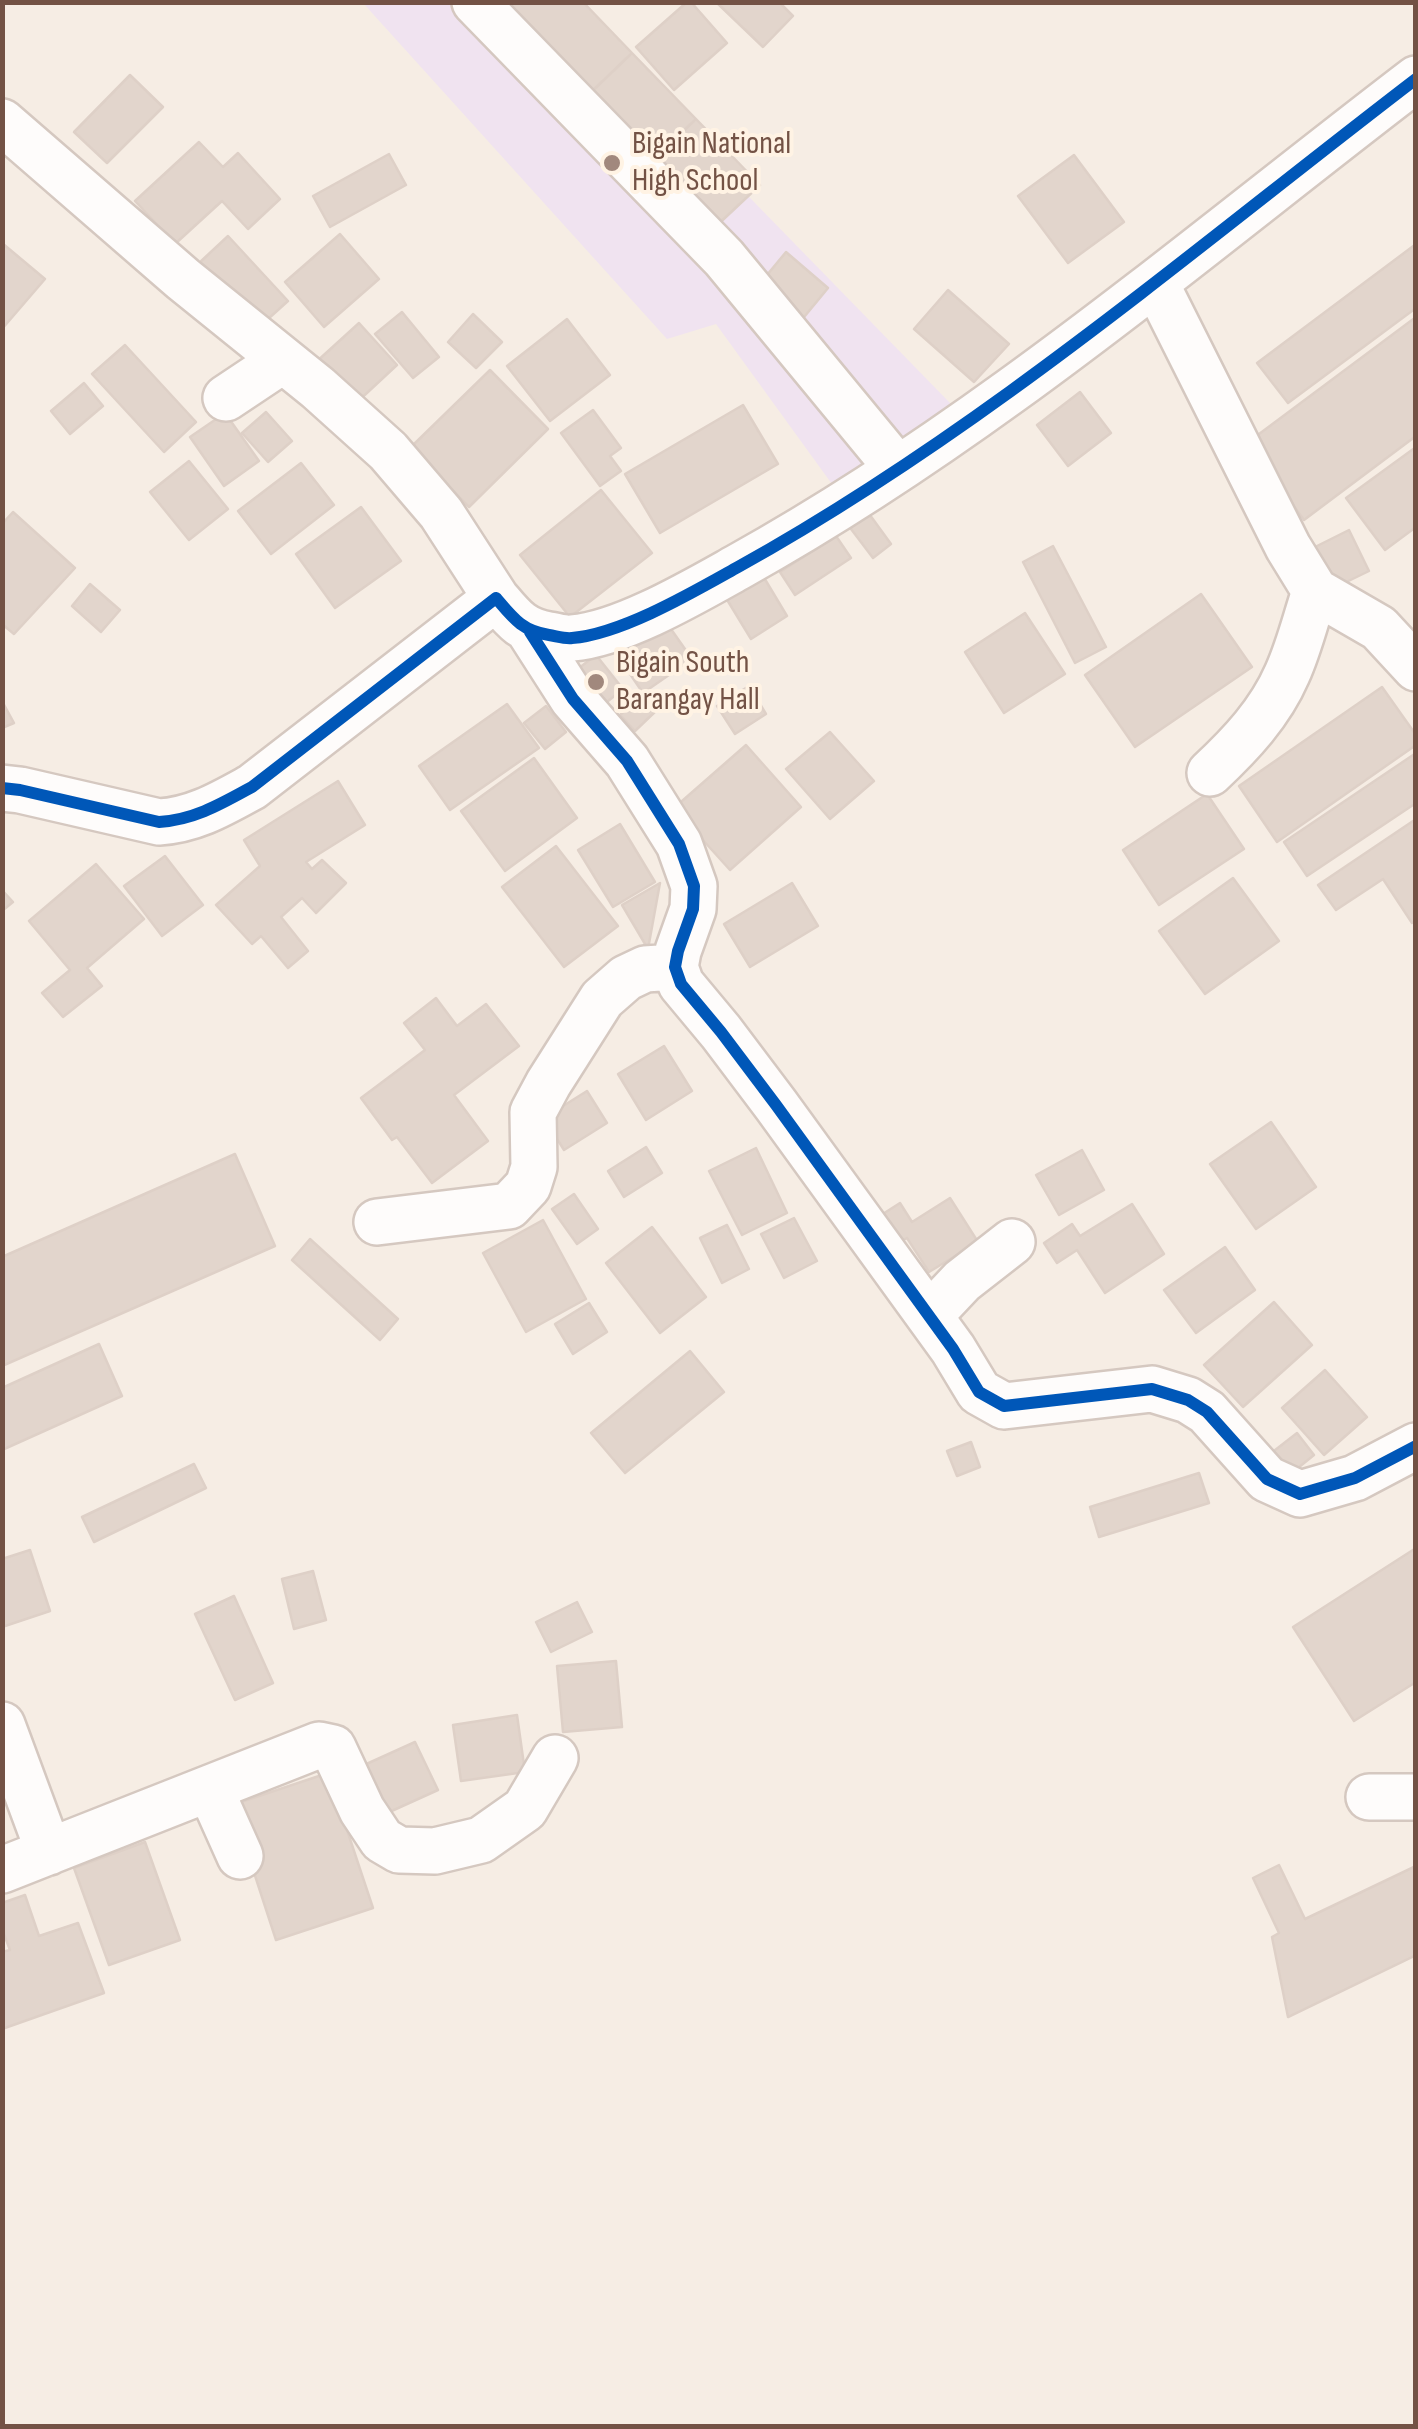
<!DOCTYPE html>
<style>
body{margin:0}
#map{position:relative;width:1418px;height:2429px;overflow:hidden;background:#f6ede4;font-family:"Sofia Sans Condensed",sans-serif}
canvas{display:block}
.frame{position:absolute;inset:0;border:5px solid #735245;pointer-events:none}
</style>
<div id="map">
<canvas width="1418" height="2429"></canvas>
<div class="frame"></div>
</div>
<script>
const context = document.querySelector('canvas').getContext('2d');
context.lineJoin = 'round';
function paint(path, color) {
  context.fillStyle = color;
  context.fill(path, 'evenodd');
}
function trace(path, color, width, dash) {
  context.strokeStyle = color;
  context.lineWidth = width;
  context.lineCap = dash ? 'butt' : 'round';
  context.setLineDash(dash || []);
  context.stroke(path);
}
function label(font, color, halo, rows, align = 'center') {
  context.font = font + ' "Sofia Sans Condensed",sans-serif';
  context.lineWidth = 8;
  context.setLineDash([]);
  context.textBaseline = 'middle';
  context.strokeStyle = halo;
  context.fillStyle = color;
  for (const [text, x, y, turn = 0] of rows) {
    context.save();
    context.translate(x, y);
    context.rotate((+turn || 0) * Math.PI / 180);
    context.textAlign = isNaN(turn) ? turn : align;
    if (halo) context.strokeText(text, 0, 0);
    context.fillText(text, 0, 0);
    context.restore();
  }
}
paint(new Path2D(`
 M363,3H560L951,404L837,491L716,324L667,339Z`), '#f0e3f0');
const building = new Path2D(`
 M489,2H583L632,53L584,99Z
 M687,2H691L727,43L674,90L636,47Z
 M716,2H779L793,16L763,47Z
 M632,53L696,119L648,165L584,99Z
 M130,75L163,107L107,163L74,132Z
 M696,119L760,185L711,231L648,165Z
 M199,142L223,167L238,153L280,199L248,229L222,201L175,244L135,201Z
 M389,154L406,185L330,227L313,196Z
 M1074,155L1124,222L1068,263L1018,196Z
 M340,234L379,279L324,327L285,282Z
 M228,236L288,301L258,328L198,264Z
 M2,243L45,279L2,329Z
 M1416,244V308L1288,403L1257,363Z
 M786,252L828,288L800,322L757,287Z
 M948,290L1009,344L974,382L914,329Z
 M402,312L439,357L413,378L375,334Z
 M473,314L502,342L476,368L448,342Z
 M1416,317V436L1304,520L1247,443Z
 M567,319L610,375L550,421L507,366Z
 M359,323L397,365L354,405L315,363Z
 M125,345L196,422L164,452L92,374Z
 M490,370L548,429L469,507L410,448Z
 M84,383L103,406L70,434L51,411Z
 M1080,392L1111,433L1068,466L1037,425Z
 M743,405L778,464L660,533L625,474Z
 M593,410L621,448L610,456L621,471L600,486L561,433Z
 M266,412L292,441L268,462L242,433Z
 M225,413L259,461L224,486L190,437Z
 M1416,447V527L1385,550L1346,498Z
 M189,461L228,509L189,540L150,492Z
 M301,463L334,505L271,554L238,511Z
 M601,490L652,553L570,617L520,555Z
 M361,507L401,561L335,608L296,554Z
 M867,511L891,544L873,558L848,525Z
 M13,512L75,568L14,634L2,624V524Z
 M1349,530L1369,571L1332,589L1313,548Z
 M836,536L851,558L795,595L780,572Z
 M1053,546L1106,647L1075,663L1023,562Z
 M763,576L787,616L751,639L726,598Z
 M90,584L120,610L101,632L72,606Z
 M1201,594L1252,667L1135,747L1085,675Z
 M1025,613L1065,674L1004,713L965,652Z
 M666,622L692,659L643,693L617,655Z
 M596,655L623,689L597,710L570,675Z
 M749,686L766,714L735,734L717,706Z
 M1382,687L1416,735V745L1277,842L1239,786Z
 M644,693L658,709L635,731L620,715Z
 M2,701L14,723L2,728Z
 M507,704L539,748L450,810L419,766Z
 M546,706L566,732L545,749L524,723Z
 M830,732L874,781L830,819L786,769Z
 M746,745L801,807L730,870L674,808Z
 M1416,753V803L1307,876L1284,842Z
 M534,758L577,818L505,871L461,811Z
 M338,781L365,825L306,862L312,869L322,860L346,883L316,913L302,898L281,917L308,951L288,968L261,936L252,944L216,905L260,866L244,840Z
 M1207,794L1244,849L1159,905L1123,850Z
 M1416,819V921L1412,923L1383,879L1336,910L1318,885Z
 M620,824L655,882L613,907L578,850Z
 M556,846L618,926L564,967L502,887Z
 M165,856L203,905L162,936L124,886Z
 M96,864L144,919L87,968L102,986L63,1017L42,993L70,970L29,921Z
 M1233,878L1279,941L1205,994L1159,931Z
 M660,883L648,949L622,905Z
 M792,883L818,926L750,967L724,924Z
 M2,890L13,902L2,911Z
 M436,998L457,1026L486,1004L519,1046L454,1095L488,1141L432,1183L397,1137L392,1140L361,1098L425,1050L404,1023Z
 M664,1046L692,1091L646,1120L618,1074Z
 M587,1091L607,1123L564,1150L544,1118Z
 M1271,1122L1316,1187L1256,1229L1210,1164Z
 M646,1147L662,1173L624,1197L608,1171Z
 M756,1148L787,1213L742,1235L709,1171Z
 M1082,1150L1104,1190L1059,1215L1036,1175Z
 M235,1154L275,1246L2,1366V1257Z
 M574,1194L598,1229L577,1244L552,1209Z
 M950,1198L978,1242L929,1272L907,1238L893,1246L875,1219L900,1203L912,1222Z
 M1132,1204L1164,1254L1105,1293L1077,1250L1057,1263L1044,1243L1072,1224L1080,1236Z
 M794,1218L817,1261L784,1278L761,1234Z
 M543,1220L586,1299L526,1332L483,1253Z
 M727,1225L749,1269L722,1283L700,1238Z
 M652,1227L706,1297L660,1333L606,1263Z
 M310,1239L398,1319L380,1340L292,1260Z
 M1225,1247L1255,1290L1196,1333L1164,1290Z
 M1274,1302L1312,1345L1243,1407L1204,1365Z
 M589,1303L607,1332L573,1354L555,1324Z
 M99,1344L122,1396L2,1450V1388Z
 M690,1351L724,1392L625,1473L591,1433Z
 M1325,1370L1367,1417L1324,1455L1282,1408Z
 M1297,1433L1314,1455L1288,1476L1270,1454Z
 M971,1442L980,1467L957,1476L947,1451Z
 M194,1464L206,1488L94,1542L82,1517Z
 M1199,1473L1209,1503L1099,1537L1090,1507Z
 M1416,1548V1682L1354,1721L1293,1627Z
 M30,1550L50,1611L2,1627V1559Z
 M313,1571L326,1620L294,1629L282,1579Z
 M234,1596L273,1683L235,1700L195,1614Z
 M577,1602L592,1632L551,1652L536,1622Z
 M616,1661L622,1727L563,1732L557,1666Z
 M517,1715L525,1772L461,1781L453,1725Z
 M415,1742L438,1790L385,1814L362,1766Z
 M328,1773L373,1908L276,1940L232,1805Z
 M145,1842L180,1940L109,1965L74,1868Z
 M1279,1865L1305,1919L1416,1866V1955L1288,2017L1272,1937L1279,1933L1253,1878Z
 M25,1895L39,1936L78,1923L104,1993L2,2029V1952L10,1950L2,1929V1903Z`);
paint(building, '#e2d5cc');
trace(building, '#ded0c7', 2.5);
const minor = new Path2D(`
 M475,2L724,258L898,469
 M2,122L183,279L318,388L388,451L441,513L496,598
 M1156,284L1288,547L1315,591L1379,628L1416,668
 M226,398L283,360
 M530,632L573,699L627,761L679,844L694,886L693,909L678,951L675,967L681,984L721,1032L776,1105L953,1349L979,1392L1004,1406L1152,1389L1188,1400L1207,1412L1267,1479L1300,1494L1355,1478L1416,1446
 M1210,773C1241,744 1270,713 1287,674C1299,648 1306,618 1315,591
 M2,788L20,790L159,822C194,820 221,804 252,787L496,598C513,618 522,631 549,635C556,636 565,639 572,638C622,634 695,591 738,567C983,431 1195,248 1416,79
 M377,1222L509,1206L528,1186L534,1167L533,1112L548,1084L602,999L626,978L645,969L675,967
 M929,1316L962,1281L1012,1242
 M2,1725L49,1852
 M210,1789L240,1856
 M1369,1797H1416
 M2,1870L319,1745L333,1748L362,1810L382,1840L399,1850L435,1851L481,1840L525,1809L555,1758`);
trace(minor, '#d5c8c0', 50);
trace(minor, '#fefcfb', 45);
trace(new Path2D(`
 M530,632L573,699L627,761L679,844L694,886L693,909L678,951L675,967L681,984L721,1032L776,1105L953,1349L979,1392L1004,1406L1152,1389L1188,1400L1207,1412L1267,1479L1300,1494L1355,1478L1416,1446
 M2,788L20,790L159,822C194,820 221,804 252,787L496,598C513,618 522,631 549,635C556,636 565,639 572,638C622,634 695,591 738,567C983,431 1195,248 1416,79`), '#0057b8', 12);
for (const [x, y, r, color] of [
 [612,163,10,"#a1887d"],
 [596,682,10,"#a1887d"]
]) {
  const dot = new Path2D();
  dot.arc(x, y, r, 0, 2 * Math.PI);
  context.fillStyle = color;
  context.fill(dot);
  trace(dot, '#fff3e4', 4);
}
label('32px', '#735245', '#fff3e4', [
 ["Bigain National",632,145],
 ["High School",632,182],
 ["Bigain South",616,664],
 ["Barangay Hall",616,701]
], 'left');
</script>
